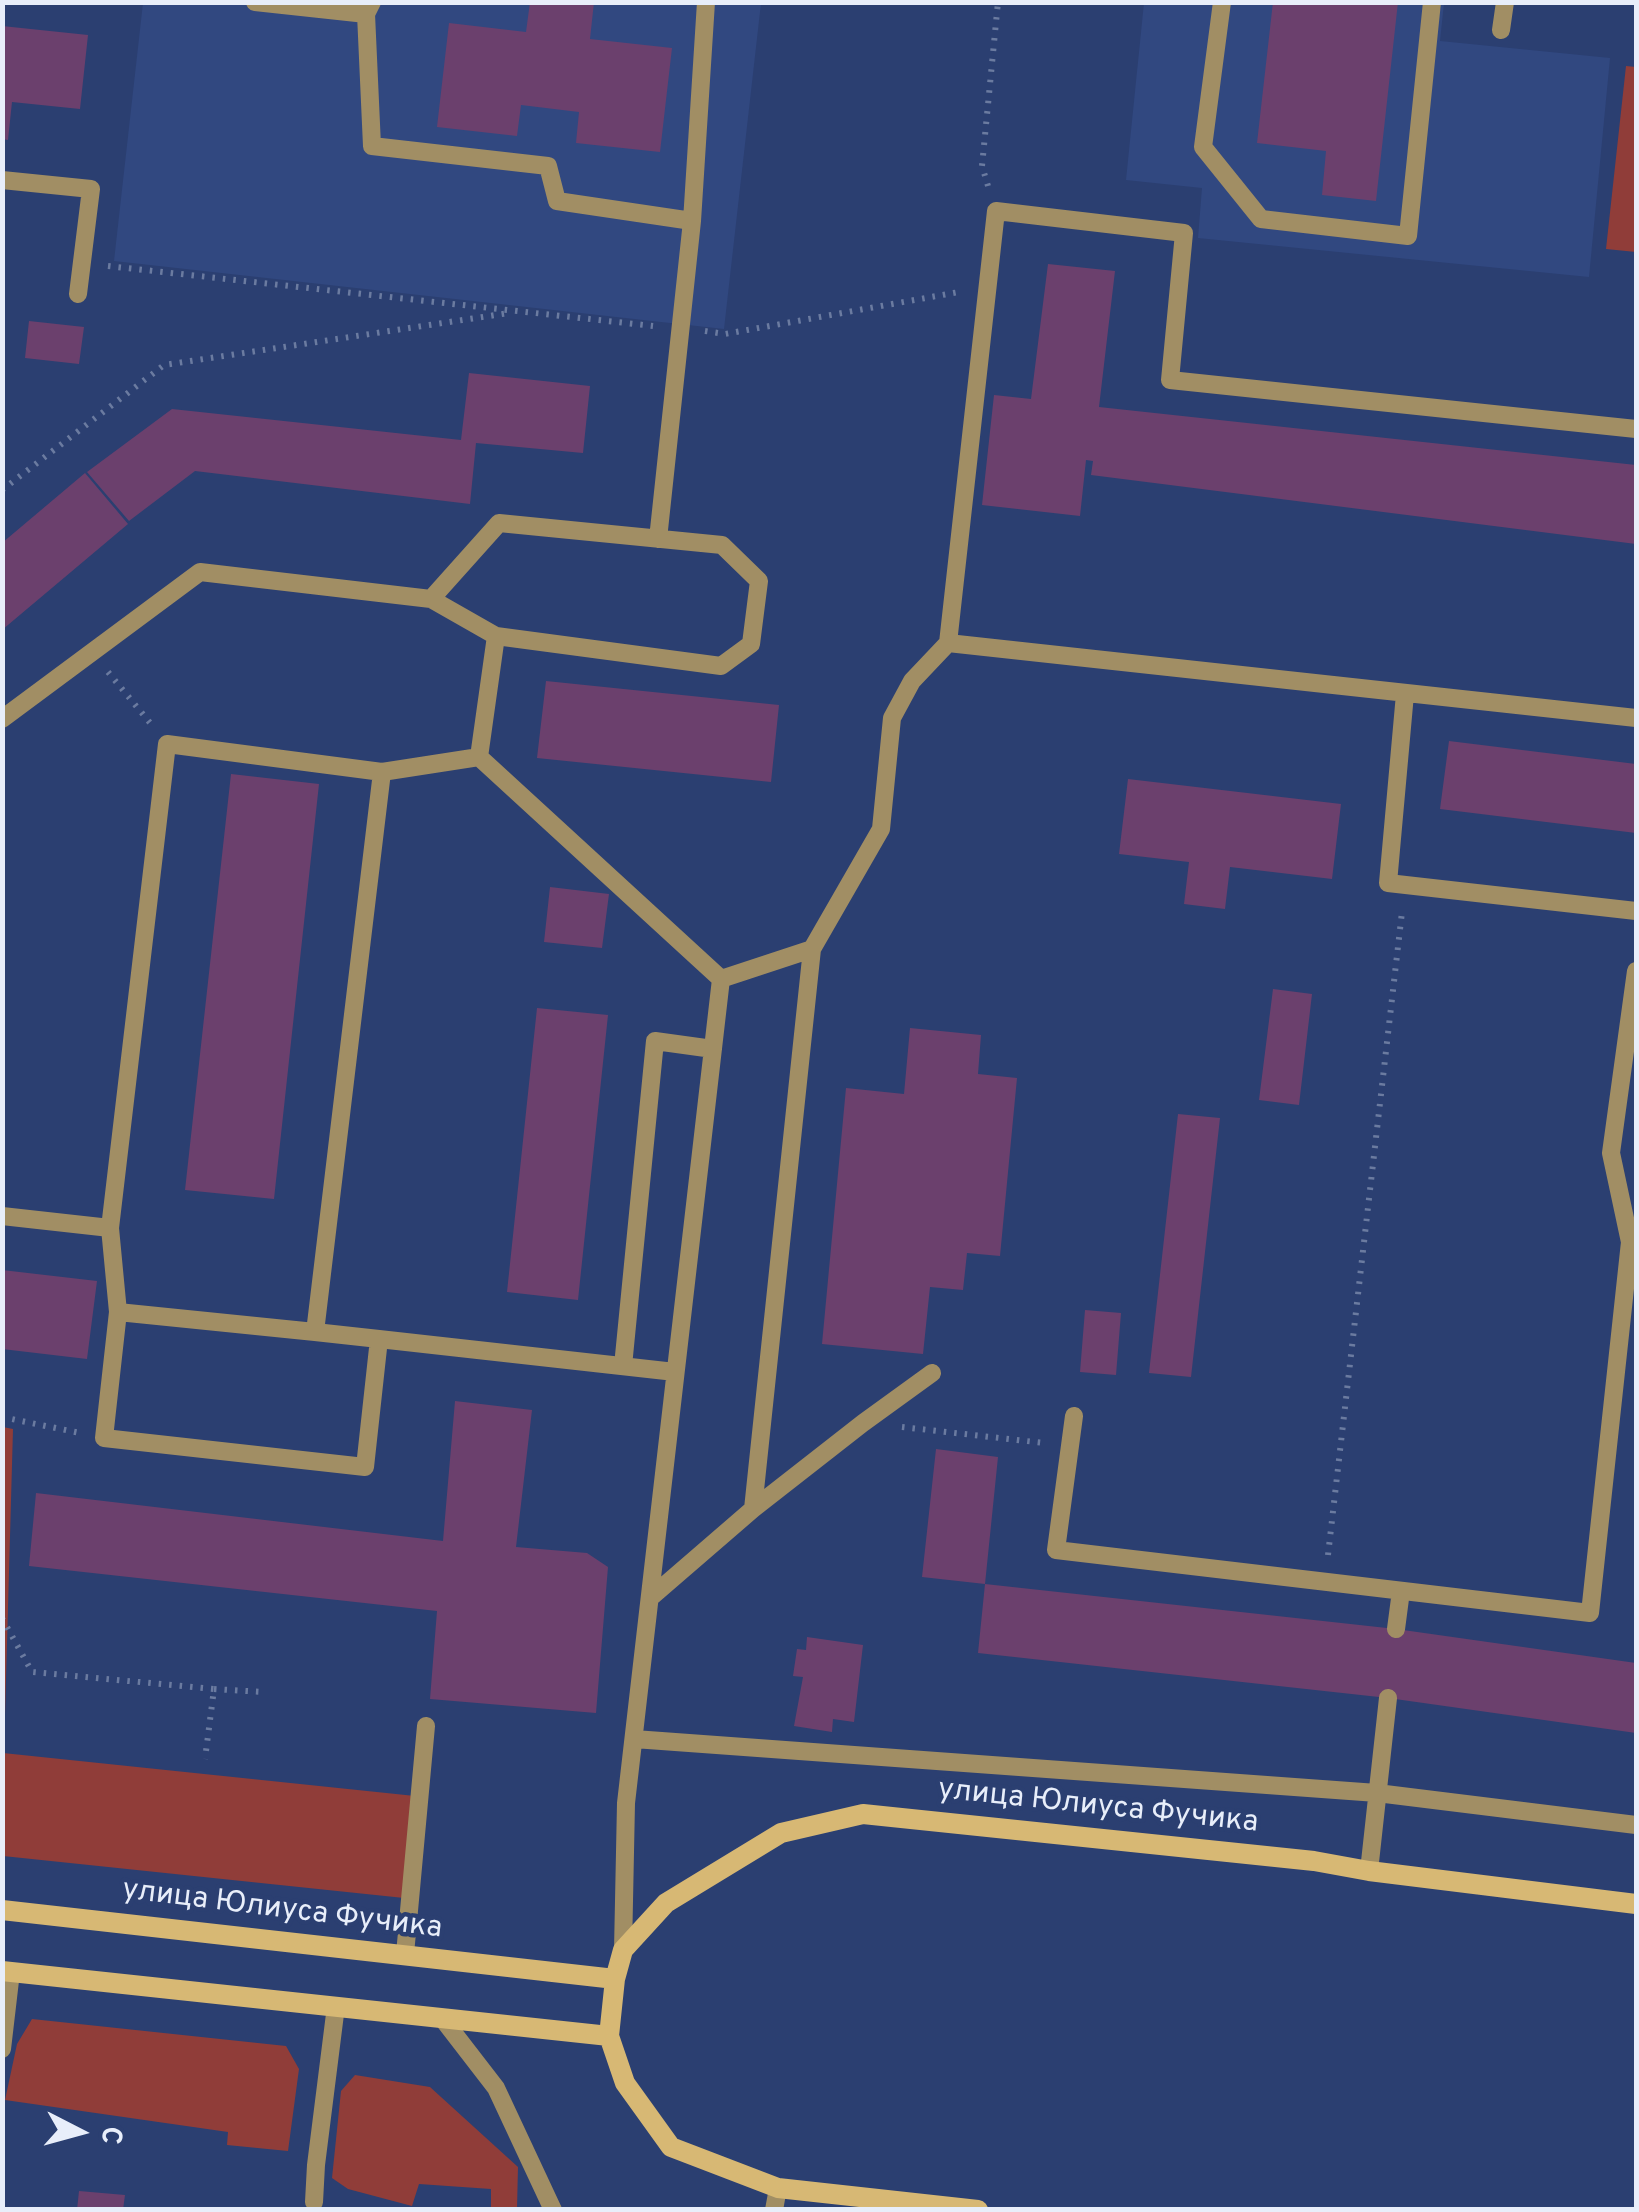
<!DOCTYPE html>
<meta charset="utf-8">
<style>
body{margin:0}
#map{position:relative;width:1639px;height:2212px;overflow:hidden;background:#2b3f71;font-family:Overpass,sans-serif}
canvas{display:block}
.frame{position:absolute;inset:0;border:5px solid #e8eefa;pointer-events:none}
.north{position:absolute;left:30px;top:2082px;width:100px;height:100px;-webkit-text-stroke:8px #2b3f71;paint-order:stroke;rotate:96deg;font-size:28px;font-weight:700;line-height:40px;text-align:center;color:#e8eefa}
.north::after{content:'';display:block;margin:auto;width:35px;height:45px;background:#e8eefa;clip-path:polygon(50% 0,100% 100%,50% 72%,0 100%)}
</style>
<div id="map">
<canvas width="1639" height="2212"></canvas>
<div class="frame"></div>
<div class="north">С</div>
</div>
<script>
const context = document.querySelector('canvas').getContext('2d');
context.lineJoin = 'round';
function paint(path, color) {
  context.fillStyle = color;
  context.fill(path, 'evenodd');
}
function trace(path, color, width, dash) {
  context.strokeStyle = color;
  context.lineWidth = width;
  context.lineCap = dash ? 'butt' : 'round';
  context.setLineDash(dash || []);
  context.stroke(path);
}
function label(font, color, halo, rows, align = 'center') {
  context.font = font + ' Overpass,sans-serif';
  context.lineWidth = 9;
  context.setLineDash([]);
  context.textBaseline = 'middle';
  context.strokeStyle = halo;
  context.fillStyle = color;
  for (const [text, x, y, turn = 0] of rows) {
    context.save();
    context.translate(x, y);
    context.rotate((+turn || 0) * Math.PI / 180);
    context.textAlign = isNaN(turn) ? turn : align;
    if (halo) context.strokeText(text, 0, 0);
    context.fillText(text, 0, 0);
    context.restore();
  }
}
paint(new Path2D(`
 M143,3H761L724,329L114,261Z
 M1144,3H1444L1440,41L1610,58L1589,277L1198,238L1202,188L1126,180Z`), '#314880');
paint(new Path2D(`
 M1626,66L1636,67V252L1606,249Z
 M3,1427L13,1429L5,1715H2Z
 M3,1753L415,1796L404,1898L3,1856Z
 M32,2019L286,2046L299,2069L288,2151L227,2145L228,2132L5,2100L17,2044Z
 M355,2075L430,2087L518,2167L517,2209H491V2189L419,2184L412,2206L348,2189L332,2178L341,2091Z`), '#903d39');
paint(new Path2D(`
 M530,2H594L590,39L672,48L660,152L576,143L579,112L521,105L517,136L437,127L449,23L526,32Z
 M1273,2H1398L1376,201L1322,195L1326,151L1257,143Z
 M2,26L88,35L80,109L12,102L8,140L2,139Z
 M1048,264L1115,271L1099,407L1636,465V544L1091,475L1093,461L1086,460L1080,516L982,505L994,395L1031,399Z
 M29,321L84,327L79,364L25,358Z
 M469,373L590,386L583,453L476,443L470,504L195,471L129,521L87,472L172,409L461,440Z
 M85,473L128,524L2,630V543Z
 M546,681L779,705L771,782L537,758Z
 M1449,741L1636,764V833L1440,809Z
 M231,774L319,784L274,1199L185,1190Z
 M1128,779L1341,804L1332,879L1230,867L1225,909L1184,904L1189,862L1119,854Z
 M550,887L609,894L602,948L544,942Z
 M1273,989L1312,994L1299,1105L1259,1100Z
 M537,1008L608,1015L578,1300L507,1292Z
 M910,1028L981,1035L978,1074L1017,1078L1000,1256L967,1253L963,1290L930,1287L923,1354L822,1344L846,1088L904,1094Z
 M1178,1114L1220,1118L1191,1377L1149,1373Z
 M2,1270L97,1281L87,1359L2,1349Z
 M1085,1310L1121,1313L1116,1375L1080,1372Z
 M455,1401L532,1410L516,1547L587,1553L608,1567L596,1713L430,1699L437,1611L29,1566L36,1493L443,1541Z
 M936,1449L998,1457L985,1584L922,1577Z
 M985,1584L1396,1629L1636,1663V1733L1388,1698L978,1653Z
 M807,1637L863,1645L854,1722L833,1719L832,1732L794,1726L803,1677L793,1676L797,1649L806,1650Z
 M79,2191L125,2195L123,2210H77Z`), '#6b406d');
trace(new Path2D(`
 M988,186L982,166L998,2
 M108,266L653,326
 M705,331L725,334L959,292
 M2,490L164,365L509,313
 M108,672L151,724
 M2,1417L80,1433
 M902,1427L1044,1443
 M1328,1555L1402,912
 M2,1618L32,1672L214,1689L205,1759
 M214,1689L263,1692`), '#6b7ba0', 6, [2.5, 8]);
trace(new Path2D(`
 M255,2L366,14
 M372,2L366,14L372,146L548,166L557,201L692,221
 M1222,2L1203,147L1261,219L1408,236L1432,2
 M1501,30L1505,2
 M2,180L91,189L78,294
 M1636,429L1170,380L1184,233L996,211L948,643L1636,718
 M658,539L692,221L706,2
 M496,636L431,599L499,523L722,545L759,581L751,644L721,666L496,636L479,757L721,979L626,1803L623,1950
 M1405,694L1388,883L1636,911
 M2,719L200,572L431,599
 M167,744L382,772L315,1332L118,1312L110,1228Z
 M382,772L479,757
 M721,979L812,949L881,829L892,718L912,681L948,643
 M2,1216L110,1228
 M118,1312L104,1438L365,1467L379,1339L315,1332
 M379,1339L675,1372
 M623,1366L655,1041L713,1049
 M1074,1416L1056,1550L1590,1613L1630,1242L1611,1153L1636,971
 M753,1509L863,1423L932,1373
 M650,1598L753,1509L812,949
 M1396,1629L1401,1591
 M634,1739L1377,1793L1636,1825
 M1369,1871L1388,1698
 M405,1954L426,1726
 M442,2018L496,2088L553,2210
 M2,2049L11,1972
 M314,2202L316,2165L336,2006
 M774,2210L778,2188`), '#a18e64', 18);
trace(new Path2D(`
 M2,1910L615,1979
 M2,1971L609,2036
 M978,2210L778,2188L671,2147L625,2083L609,2036L615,1979L623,1950L666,1903L781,1833L863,1814L1314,1861L1369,1871L1636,1904`), '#d7b874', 20);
label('30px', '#e8eefa', '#2b3f71', [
 ["улица Юлиуса Фучика",1098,1808,6],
 ["улица Юлиуса Фучика",282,1911,7]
]);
</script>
